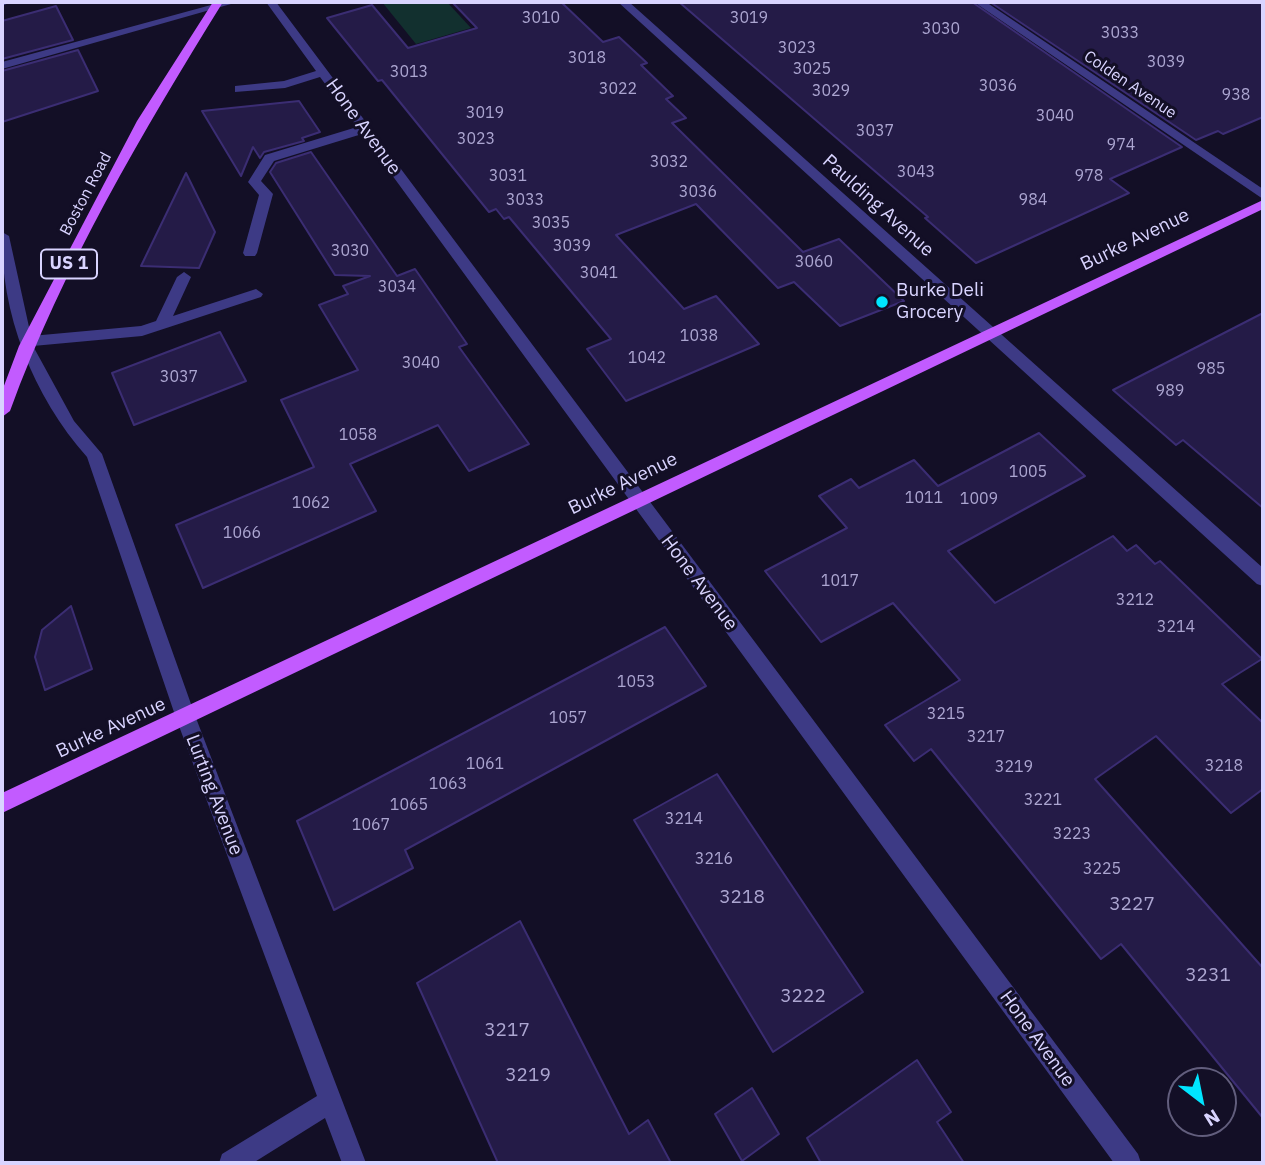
<!DOCTYPE html>
<style>
body{margin:0}
#map{position:relative;width:1265px;height:1165px;overflow:hidden;background:#130f26;font-family:"IBM Plex Sans",sans-serif}
canvas{display:block}
.frame{position:absolute;inset:0;border:4px solid #d9d4ff;pointer-events:none}
.north{position:absolute;left:1167px;top:1067px;width:70px;height:70px;box-sizing:border-box;background:#130f26;border:2px solid #625e7d;border-radius:50%;rotate:148deg;font-size:19px;font-weight:700;line-height:28px;text-align:center;color:#d9d4ff}
.north::after{content:'';display:block;margin:auto;width:24px;height:32px;background:#00e5ff;clip-path:polygon(50% 0,100% 100%,50% 72%,0 100%)}
</style>
<div id="map">
<canvas width="1265" height="1165"></canvas>
<div class="frame"></div>
<div class="north">N</div>
</div>
<script>
const context = document.querySelector('canvas').getContext('2d');
context.lineJoin = 'round';
function paint(path, color) {
  context.fillStyle = color;
  context.fill(path, 'evenodd');
}
function trace(path, color, width, dash) {
  context.strokeStyle = color;
  context.lineWidth = width;
  context.lineCap = dash ? 'butt' : 'round';
  context.setLineDash(dash || []);
  context.stroke(path);
}
function label(font, color, halo, rows, align = 'center') {
  context.font = font + ' "IBM Plex Sans",sans-serif';
  context.lineWidth = 6;
  context.setLineDash([]);
  context.textBaseline = 'middle';
  context.strokeStyle = halo;
  context.fillStyle = color;
  for (const [text, x, y, turn = 0] of rows) {
    context.save();
    context.translate(x, y);
    context.rotate((+turn || 0) * Math.PI / 180);
    context.textAlign = isNaN(turn) ? turn : align;
    if (halo) context.strokeText(text, 0, 0);
    context.fillText(text, 0, 0);
    context.restore();
  }
}
paint(new Path2D(`
 M382,2H447L471,28L416,44Z`), '#12302f');
const building = new Path2D(`
 M452,2H561L603,42L619,37L647,63L641,65L673,96L666,99L686,118L672,123L803,252L839,239L904,301L840,326L794,282L778,288L696,204L616,235L684,309L716,296L759,344L626,401L587,349L611,339L509,217L504,219L496,209L489,212L382,80L378,81L327,18L372,5L408,48L477,28Z
 M679,2H972L1182,147L1110,179L1129,193L976,263L925,218L928,217Z
 M990,2H1263V117L1223,134L1218,131L1196,140Z
 M56,6L73,40L2,59V21Z
 M78,50L98,91L2,122V71Z
 M299,101L320,132L302,138L304,141L264,152L260,158L253,147L241,176L202,111Z
 M311,152L397,276L415,269L467,344L459,347L529,444L469,471L438,425L350,464L376,511L203,588L176,525L314,467L281,400L358,370L319,305L348,294L343,286L370,276L335,275L270,172L276,163Z
 M186,173L215,232L199,268L141,266Z
 M1263,313V508L1183,440L1176,445L1113,390Z
 M220,332L246,381L134,425L112,373Z
 M1039,433L1085,476L948,551L995,603L1113,536L1127,551L1136,545L1155,564L1160,561L1262,659L1222,684L1263,723V789L1231,813L1156,736L1095,779L1263,968V1118L1121,944L1101,959L931,749L914,761L885,725L960,680L893,603L821,642L765,571L847,528L819,496L851,479L859,488L914,460L938,486Z
 M71,606L92,669L45,690L35,657L42,630Z
 M665,627L706,686L405,850L413,868L334,910L297,821Z
 M717,774L863,992L773,1052L634,820Z
 M520,921L629,1134L648,1120L671,1163H498L417,983Z
 M917,1060L951,1112L937,1122L964,1163H821L807,1138Z
 M752,1088L779,1134L742,1161L715,1114Z`);
paint(building, '#241b47');
trace(building, '#3b2d73', 2);
paint(new Path2D(`
 M2,2H11L2,6Z
 M222,2H238L2,69V62Z
 M266,2H276L1138,1154L1141,1163H1114L362,134L274,161L261,181L273,194L257,253L255,256H245L243,253L259,195L248,182L265,155L357,127L320,77L285,88L235,92V86L284,81L316,71Z
 M618,2H629L1263,568V586L1257,584Z
 M974,2H986L1263,189V199Z
 M2,232L9,236L31,336L141,326L156,321L177,277L184,272L191,277L173,316L256,289L263,294L261,297L142,336L33,346L74,421L102,454L196,718L366,1163H342L325,1118L253,1163H219L222,1154L317,1096L176,718L87,457C33,396 0,313 2,232Z`), '#3d3a85');
paint(new Path2D(`
 M213,2H223C143,131 62,268 10,411L2,417V391L19,346L137,121Z
 M1263,200V209L2,813V793Z`), '#c25bff');
for (const [x, y, r, color] of [
 [882,302,7,"#00e5ff"]
]) {
  const dot = new Path2D();
  dot.arc(x, y, r, 0, 2 * Math.PI);
  context.fillStyle = color;
  context.fill(dot);
  trace(dot, '#130f26', 2.5);
}
label('16px', '#aca6d1', null, [
 ["3010",541,18],
 ["3019",749,18],
 ["3030",941,29],
 ["3033",1120,33],
 ["3023",797,48],
 ["3018",587,58],
 ["3039",1166,62],
 ["3025",812,69],
 ["3013",409,72],
 ["3036",998,86],
 ["3022",618,89],
 ["3029",831,91],
 ["938",1236,95],
 ["3019",485,113],
 ["3040",1055,116],
 ["3037",875,131],
 ["3023",476,139],
 ["974",1121,145],
 ["3032",669,162],
 ["3043",916,172],
 ["3031",508,176],
 ["978",1089,176],
 ["3036",698,192],
 ["3033",525,200],
 ["984",1033,200],
 ["3035",551,223],
 ["3039",572,246],
 ["3030",350,251],
 ["3060",814,262],
 ["3041",599,273],
 ["3034",397,287],
 ["1038",699,336],
 ["1042",647,358],
 ["3040",421,363],
 ["985",1211,369],
 ["3037",179,377],
 ["989",1170,391],
 ["1058",358,435],
 ["1005",1028,472],
 ["1011",924,498],
 ["1009",979,499],
 ["1062",311,503],
 ["1066",242,533],
 ["1017",840,581],
 ["3212",1135,600],
 ["3214",1176,627],
 ["1053",636,682],
 ["3215",946,714],
 ["1057",568,718],
 ["3217",986,737],
 ["1061",485,764],
 ["3218",1224,766],
 ["3219",1014,767],
 ["1063",448,784],
 ["3221",1043,800],
 ["1065",409,805],
 ["3214",684,819],
 ["1067",371,825],
 ["3223",1072,834],
 ["3216",714,859],
 ["3225",1102,869]
]);
label('16px', '#d9d4ff', '#130f26', [
 ["Colden Avenue",1130,85,34],
 ["Boston Road",86,194,-62]
]);
for (const [x, y, w] of [
 [69,264,56]
]) {
  const box = new Path2D();
  box.roundRect(x - w / 2, y - 14.5, w, 29, 5);
  context.fillStyle = '#130f26';
  context.fill(box);
  trace(box, '#d9d4ff', 2);
}
label('bold 18px', '#d9d4ff', null, [
 ["US 1",69,264]
]);
label('19px', '#d9d4ff', '#130f26', [
 ["Hone Avenue",363,127,54],
 ["Paulding Avenue",878,206,42],
 ["Burke Avenue",1135,240,-26],
 ["Burke Avenue",623,484,-26],
 ["Hone Avenue",699,583,53],
 ["Burke Avenue",111,728,-25],
 ["Lurting Avenue",214,795,69],
 ["Hone Avenue",1037,1039,54]
]);
label('19px', '#d9d4ff', '#130f26', [
 ["Burke Deli",896,291],
 ["Grocery",896,313]
], 'left');
label('19px', '#aca6d1', null, [
 ["3218",742,898],
 ["3227",1132,905],
 ["3231",1208,976],
 ["3222",803,997],
 ["3217",507,1031],
 ["3219",528,1076]
]);
</script>
